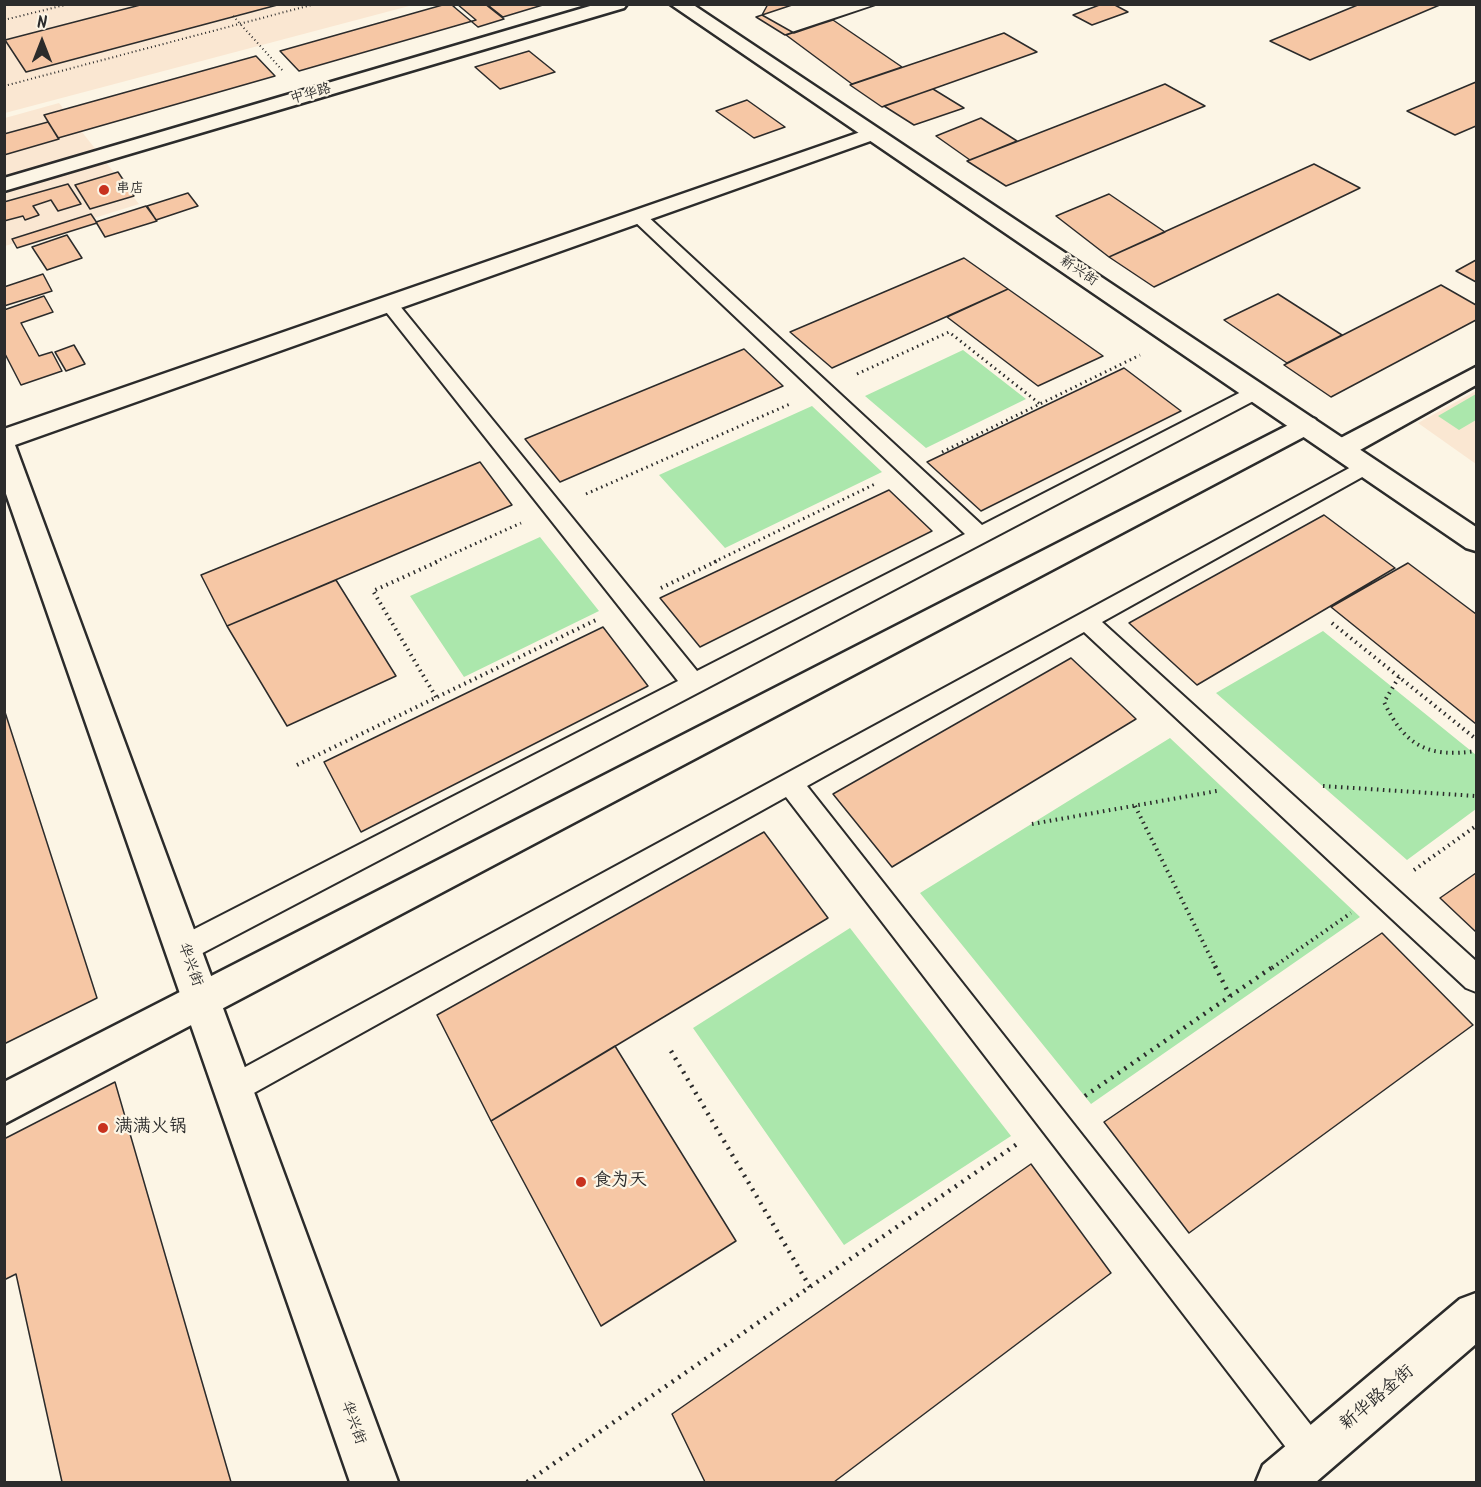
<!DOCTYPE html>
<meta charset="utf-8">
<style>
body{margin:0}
#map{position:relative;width:1481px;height:1487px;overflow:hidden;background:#fcf5e5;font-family:Kalam,sans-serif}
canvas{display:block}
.frame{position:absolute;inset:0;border:6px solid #2b2b2b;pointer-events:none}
.north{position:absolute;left:12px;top:12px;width:60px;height:60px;-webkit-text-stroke:4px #fcf5e5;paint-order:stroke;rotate:0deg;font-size:16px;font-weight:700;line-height:24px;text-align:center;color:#2b2b2b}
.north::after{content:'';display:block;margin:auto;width:21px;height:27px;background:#2b2b2b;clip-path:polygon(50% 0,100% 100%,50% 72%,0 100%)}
</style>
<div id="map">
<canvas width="1481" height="1487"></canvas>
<div class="frame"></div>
<div class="north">N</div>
</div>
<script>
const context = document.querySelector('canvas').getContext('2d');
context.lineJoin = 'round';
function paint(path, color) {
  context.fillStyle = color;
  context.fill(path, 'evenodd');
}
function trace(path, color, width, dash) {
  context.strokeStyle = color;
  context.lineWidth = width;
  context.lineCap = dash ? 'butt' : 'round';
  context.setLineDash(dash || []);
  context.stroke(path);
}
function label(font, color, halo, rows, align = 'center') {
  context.font = font + ' Kalam,"LXGW WenKai TC",sans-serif';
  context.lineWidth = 4.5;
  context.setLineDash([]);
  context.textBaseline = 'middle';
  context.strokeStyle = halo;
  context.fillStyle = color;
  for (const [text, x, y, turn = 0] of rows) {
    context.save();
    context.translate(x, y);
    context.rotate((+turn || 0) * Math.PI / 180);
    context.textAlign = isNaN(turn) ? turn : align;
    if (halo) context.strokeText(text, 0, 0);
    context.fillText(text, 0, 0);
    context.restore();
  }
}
paint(new Path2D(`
 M5,5H413L5,113Z
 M59,103L139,204L5,246V118Z
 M1476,391V464L1418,423Z`), '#fae7d2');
paint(new Path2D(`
 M963,350L1026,399L926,448L865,396Z
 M1476,394V420L1459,430L1438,416Z
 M812,406L882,472L725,548L659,475Z
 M540,537L599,611L464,677L410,596Z
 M1323,631L1476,755V809L1407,860L1216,693Z
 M1170,738L1360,917L1091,1104L920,893Z
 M850,928L1011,1136L844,1245L693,1028Z`), '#abe7ac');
const building = new Path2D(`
 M144,4H281L26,72L5,40Z
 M446,4H457L476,20L299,71L280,51Z
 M460,4H485L504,19L478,27L453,6Z
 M495,4H546L503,17L489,6Z
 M768,4H879L794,33L762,15Z
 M795,4H879L785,35L756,17Z
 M1102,4H1113L1128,12L1092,25L1073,15Z
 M1360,4H1442L1310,60L1270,41Z
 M833,20L902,67L852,84L786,35Z
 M1004,33L1037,52L882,107L850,85Z
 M529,51L555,72L500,89L475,67Z
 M256,56L275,76L58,138L44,115Z
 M1476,82V126L1455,135L1407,111Z
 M1165,84L1205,106L1006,186L967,161Z
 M933,89L964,108L914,125L884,106Z
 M747,100L785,127L754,138L716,111Z
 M981,118L1017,141L970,160L936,136Z
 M48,122L59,139L4,155V134Z
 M1314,164L1360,188L1154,287L1109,257Z
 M118,172L134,196L90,209L75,185Z
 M68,184L81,204L58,211L51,200L33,206L39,215L25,220L23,216L4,221V202Z
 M188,193L198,206L156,220L147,206Z
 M1109,194L1165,232L1109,257L1056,216Z
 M146,206L157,221L105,237L96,222Z
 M91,214L97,223L17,248L12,239Z
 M67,235L82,258L47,270L32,247Z
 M964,258L1008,289L832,368L790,332Z
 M1476,260V282L1456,271Z
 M43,274L52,291L4,306V287Z
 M1441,285L1476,305V320L1331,397L1284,365Z
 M1008,289L1103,356L1038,386L947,317Z
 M1278,294L1342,335L1287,363L1224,320Z
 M44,296L53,312L21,323L39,356L52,352L62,371L21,385L4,352V310Z
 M74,345L85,364L66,371L55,352Z
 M744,349L783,386L560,482L525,439Z
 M1124,368L1181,411L981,511L927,462Z
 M480,462L512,505L227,626L201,575Z
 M889,490L932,531L700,647L660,598Z
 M1324,515L1395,568L1197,685L1129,623Z
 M1408,563L1476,614V724L1331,607Z
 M336,580L396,676L287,726L227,626Z
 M603,627L648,686L361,832L324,762Z
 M1071,658L1136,719L892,867L833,794Z
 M4,709L97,998L4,1044Z
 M764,832L828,918L491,1121L437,1015Z
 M1476,873V932L1440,898Z
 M1382,933L1473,1025L1189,1233L1104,1122Z
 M615,1046L736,1241L601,1326L491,1121Z
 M115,1082L231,1482H62L16,1274L4,1280V1139Z
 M1031,1164L1111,1273L834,1482H705L672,1414Z`);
paint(building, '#f6c7a5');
trace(building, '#2b2b2b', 1.5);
const service = new Path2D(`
 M638,211L644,213L982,525L1249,388H1263L1265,392L1263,396L193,958L183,962L173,958L169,949L173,940L678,681L383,308L380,304L383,300H395L697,671L965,534L632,219L630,216Z
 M1366,459L1373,461L1376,466L1373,471L1102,622L1476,961V992L1466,988L1084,632L807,786L1325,1443L1330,1455L1325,1467L1313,1472L1301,1467L786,797L243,1099L233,1104L223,1099L218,1089L223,1079Z`);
const pedestrian = new Path2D(`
 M1476,367V385L1351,455L1341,458L1331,455L1328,449L1331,443Z
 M1306,416L1315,419L1319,425L1315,431L4,1124V1082Z`);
const minor = new Path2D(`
 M872,128L879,130L882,134L879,138L15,445L398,1482H350L4,488V429Z`);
const tertiary = new Path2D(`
 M597,4H627L624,8L4,191V178Z
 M670,4H692L1476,527V551L1466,548Z
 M1476,1293V1344L1316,1482H1256L1263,1465L1460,1299Z`);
trace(service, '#2b2b2b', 4);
trace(pedestrian, '#2b2b2b', 5);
trace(minor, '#2b2b2b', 5);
trace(tertiary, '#2b2b2b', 5);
trace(new Path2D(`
 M233,16L283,71
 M4,20L69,4
 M4,86L315,4`), '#2b2b2b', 2, [1, 3]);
trace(new Path2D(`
 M857,374L949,332L1040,404
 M942,452L1140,355
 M586,494L790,404
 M435,562L521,523
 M714,562L875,484`), '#2b2b2b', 3, [1.5, 4]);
trace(new Path2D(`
 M661,588L717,561
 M1332,623L1476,739
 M1399,677L1384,702C1405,746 1428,758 1476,751
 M436,697L373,591L439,561
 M297,765L598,619
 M1323,786L1476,796
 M1135,806L1216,968
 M1032,824L1217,791
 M1414,870L1476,826
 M1272,968L1351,913`), '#2b2b2b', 4, [1.5, 4.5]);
trace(new Path2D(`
 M1215,966L1230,996
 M671,1051L810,1287
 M1085,1096L1274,966
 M527,1482L1020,1142`), '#2b2b2b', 4.5, [2, 6]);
paint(service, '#fcf5e5');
paint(pedestrian, '#fcf5e5');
paint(minor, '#fcf5e5');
paint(tertiary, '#fcf5e5');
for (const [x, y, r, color] of [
 [104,190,6,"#c8321e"],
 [103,1128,6,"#c8321e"],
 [581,1182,6,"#c8321e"]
]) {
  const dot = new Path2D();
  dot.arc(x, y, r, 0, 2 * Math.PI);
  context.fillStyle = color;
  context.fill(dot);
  trace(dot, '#fcf5e5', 2);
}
label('14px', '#2b2b2b', '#fcf5e5', [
 ["中华路",311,95,-16],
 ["新兴街",1078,272,34]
]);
label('14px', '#2b2b2b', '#fcf5e5', [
 ["串店",116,190]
], 'left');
label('15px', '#2b2b2b', '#fcf5e5', [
 ["华兴街",189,965,70],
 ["华兴街",352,1423,70]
]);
label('18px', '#2b2b2b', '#fcf5e5', [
 ["满满火锅",115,1128],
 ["食为天",593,1182]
], 'left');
label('18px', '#2b2b2b', '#fcf5e5', [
 ["新华路金街",1378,1399,-40]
]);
</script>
